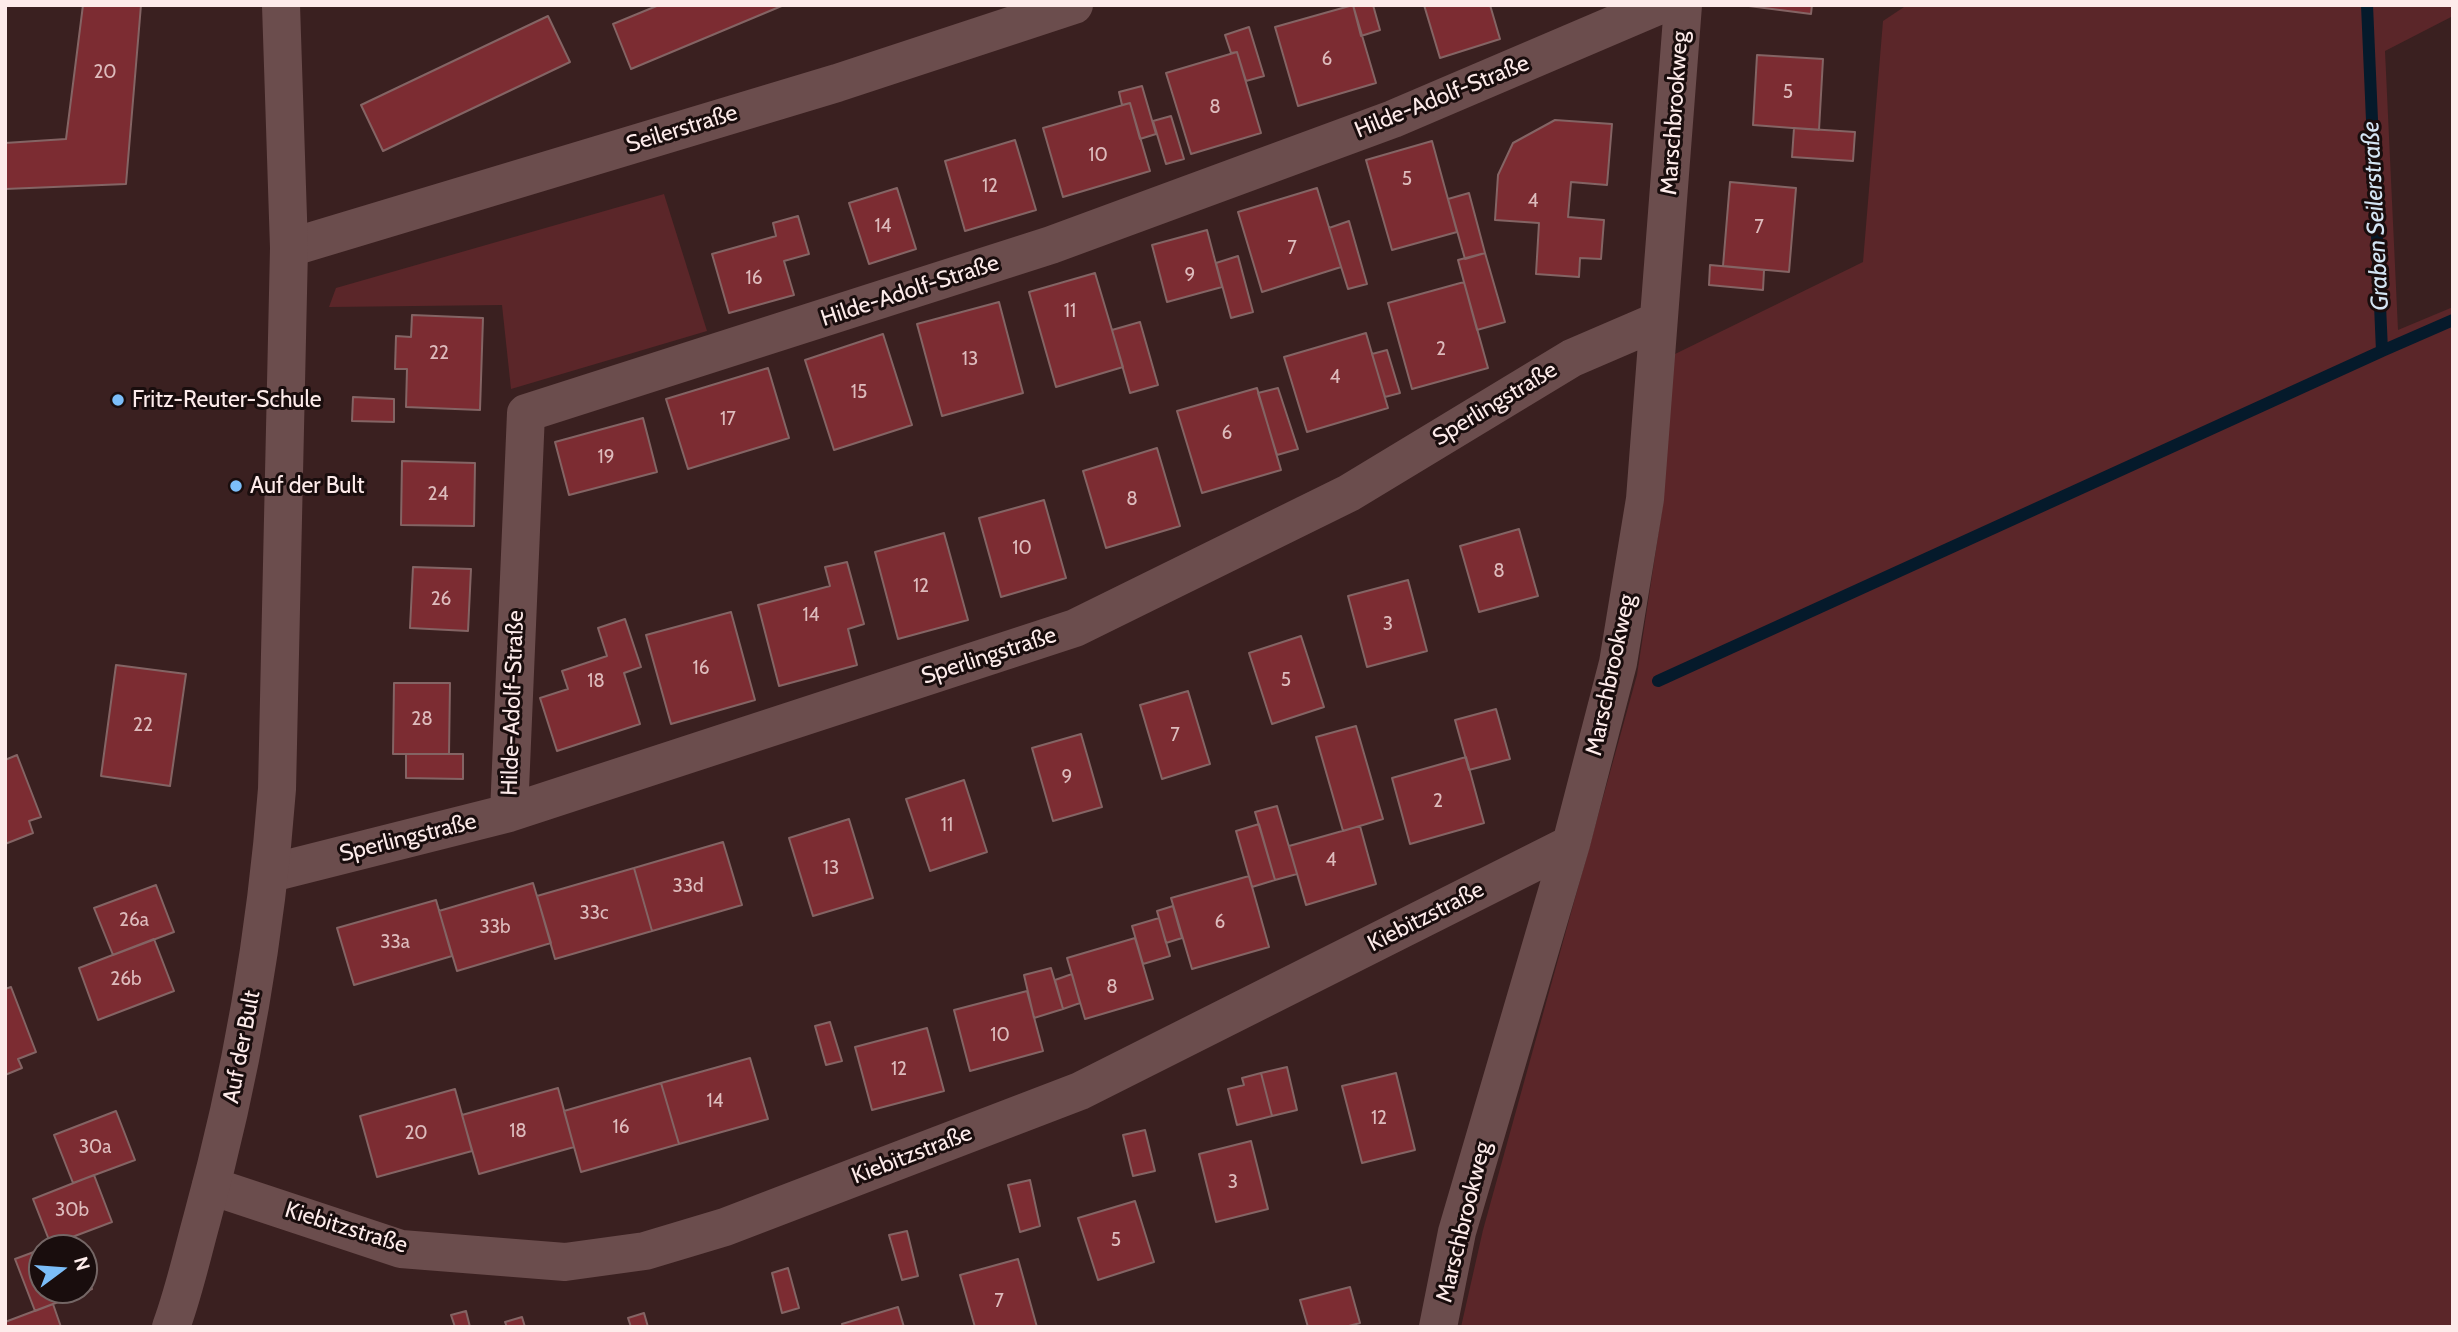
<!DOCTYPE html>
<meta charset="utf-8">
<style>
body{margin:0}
#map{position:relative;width:2458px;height:1332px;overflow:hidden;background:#3a2020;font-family:Cabin,sans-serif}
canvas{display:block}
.frame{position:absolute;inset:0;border:7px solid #fdebea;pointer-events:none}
.north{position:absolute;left:28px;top:1234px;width:70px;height:70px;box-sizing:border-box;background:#190d0d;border:2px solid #746665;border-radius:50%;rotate:74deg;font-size:19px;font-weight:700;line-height:28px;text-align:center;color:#fdebea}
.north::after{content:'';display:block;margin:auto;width:24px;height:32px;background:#7cbef9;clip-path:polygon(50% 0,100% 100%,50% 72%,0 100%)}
</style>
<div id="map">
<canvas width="2458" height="1332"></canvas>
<div class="frame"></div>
<div class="north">N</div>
</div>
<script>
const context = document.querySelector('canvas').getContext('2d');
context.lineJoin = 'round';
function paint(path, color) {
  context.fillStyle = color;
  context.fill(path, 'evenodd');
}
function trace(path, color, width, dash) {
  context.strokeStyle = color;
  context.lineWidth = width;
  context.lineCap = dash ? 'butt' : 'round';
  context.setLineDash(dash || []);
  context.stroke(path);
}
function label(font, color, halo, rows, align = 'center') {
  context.font = font + ' Cabin,sans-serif';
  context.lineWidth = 6;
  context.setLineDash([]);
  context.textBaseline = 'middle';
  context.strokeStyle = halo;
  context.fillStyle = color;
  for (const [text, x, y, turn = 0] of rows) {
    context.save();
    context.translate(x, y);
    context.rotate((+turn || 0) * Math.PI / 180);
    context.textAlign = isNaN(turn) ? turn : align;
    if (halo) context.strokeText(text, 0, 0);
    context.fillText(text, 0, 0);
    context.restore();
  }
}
paint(new Path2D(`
 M1907,5H2453V16L2385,51L2398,330L2453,307V1327H1461L1483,1230L1637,675L1663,503L1673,355L1863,262L1883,21Z
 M664,194L707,331L511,389L502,305L329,307L336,288Z`), '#5b2629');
trace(new Path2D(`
 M2367,5L2382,351L2453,320
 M1658,681L2382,351`), '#051a2b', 12);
const building = new Path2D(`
 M83,5H141L126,184L5,189V143L66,139Z
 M659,5H784L631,69L613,24Z
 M1353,5L1376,83L1298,106L1275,27Z
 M1353,5H1373L1380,30L1361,36Z
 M1424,5H1490L1500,39L1440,58Z
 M1741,5H1812L1811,14Z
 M548,16L570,62L383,151L361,105Z
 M1249,27L1264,76L1246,81L1237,52L1231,53L1225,35Z
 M1237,52L1261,133L1191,154L1166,73Z
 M1757,55L1823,59L1819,130L1753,125Z
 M1142,86L1156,134L1140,139L1130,103L1122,105L1119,92Z
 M1130,103L1150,171L1063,197L1043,128Z
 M1171,116L1184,159L1166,164L1153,121Z
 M1555,120L1612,124L1607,185L1571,182L1568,217L1604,220L1601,259L1580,258L1579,277L1536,274L1539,223L1495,220L1498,175L1513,143Z
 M1794,128L1855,132L1853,161L1792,157Z
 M1015,140L1036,210L965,231L945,161Z
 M1432,141L1457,232L1392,250L1366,160Z
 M1730,182L1796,188L1789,272L1723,266Z
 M897,188L916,249L869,264L849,203Z
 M1317,188L1341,267L1262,292L1238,212Z
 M1469,193L1485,253L1465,259L1448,199Z
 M798,216L809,254L784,261L794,295L729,313L712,254L776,236L773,223Z
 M1349,221L1367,284L1348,289L1329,228Z
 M1207,230L1222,287L1167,302L1152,245Z
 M1485,253L1505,322L1477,330L1458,260Z
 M1238,256L1253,312L1231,318L1216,263Z
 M1710,265L1764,270L1763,290L1709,285Z
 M1095,273L1123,367L1056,387L1029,292Z
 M1464,282L1488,368L1412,389L1388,303Z
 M999,302L1023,393L942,416L917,324Z
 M412,315L483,318L480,410L406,407L407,369H395L396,336L411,337Z
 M1140,322L1158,385L1130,393L1112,330Z
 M1366,333L1388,408L1307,432L1284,357Z
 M883,334L912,425L834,450L805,360Z
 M1387,350L1400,393L1385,397L1372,354Z
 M768,368L789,438L688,469L666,399Z
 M1257,388L1281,470L1202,493L1177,411Z
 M1278,388L1298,449L1277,455L1258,393Z
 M353,397L394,399V422L352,421Z
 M643,418L657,472L569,495L555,442Z
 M1157,448L1180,526L1106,548L1083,471Z
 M402,461L475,463L474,526L401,525Z
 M1044,500L1066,578L1001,597L979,518Z
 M1519,529L1538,596L1479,612L1460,546Z
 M944,533L968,620L898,639L875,552Z
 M847,562L864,624L848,629L857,665L779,686L758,605L830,586L825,567Z
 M413,567L471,569L468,631L410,628Z
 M1408,580L1427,651L1367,667L1348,596Z
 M731,612L755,700L671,724L646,635Z
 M625,619L641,667L624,673L640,724L557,751L540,698L568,689L562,671L607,656L598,628Z
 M1301,636L1324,707L1272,724L1249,653Z
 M116,665L186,674L170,786L101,776Z
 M394,683H450L449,754H393Z
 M1188,691L1210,764L1162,779L1140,705Z
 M1496,709L1510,759L1469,770L1455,720Z
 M1356,726L1383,819L1343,831L1316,737Z
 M1081,734L1102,807L1053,821L1032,748Z
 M406,754H463V779L406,778Z
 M17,755L41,817L29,821L33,833L5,844V760Z
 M1466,757L1484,823L1410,844L1392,778Z
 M964,780L987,852L930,871L906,799Z
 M1277,806L1297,874L1275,880L1255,812Z
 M849,819L873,898L813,916L789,838Z
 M1259,824L1275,880L1252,887L1236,831Z
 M1360,826L1376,884L1306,905L1289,846Z
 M723,842L742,905L652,931L634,868Z
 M634,868L652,931L555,959L537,896Z
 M1249,876L1269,947L1192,969L1171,898Z
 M533,883L551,943L457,971L439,911Z
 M156,885L174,932L113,955L94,908Z
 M436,900L452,956L354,985L337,928Z
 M1173,906L1182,938L1166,943L1157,911Z
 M1159,918L1170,956L1143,964L1132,926Z
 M1135,938L1153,999L1085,1019L1067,958Z
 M154,939L174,991L98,1020L79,968Z
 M1051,968L1063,1009L1034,1018L1024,975Z
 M1072,974L1080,1003L1063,1009L1055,980Z
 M11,987L36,1052L18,1059L22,1068L5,1075V989Z
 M1027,991L1043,1051L970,1071L954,1010Z
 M830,1022L842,1061L826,1065L815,1026Z
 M927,1028L944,1091L872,1110L855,1047Z
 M750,1058L768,1119L679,1144L661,1083Z
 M1287,1067L1297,1110L1272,1116L1261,1073Z
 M1261,1073L1272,1116L1237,1125L1228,1089L1244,1085L1242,1078Z
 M1396,1073L1415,1150L1362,1163L1342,1086Z
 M661,1083L679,1144L581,1172L564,1111Z
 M558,1088L574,1147L479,1174L462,1115Z
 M455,1089L472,1151L377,1177L360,1116Z
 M116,1111L135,1160L73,1183L54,1135Z
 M1145,1130L1155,1171L1133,1176L1123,1135Z
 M1251,1141L1268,1209L1216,1222L1199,1154Z
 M94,1175L112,1222L51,1245L33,1199Z
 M1030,1180L1040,1226L1020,1232L1008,1185Z
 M1135,1201L1154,1262L1098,1280L1078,1218Z
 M907,1231L918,1276L902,1280L889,1235Z
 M72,1237L76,1248H44L51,1245Z
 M42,1249V1290H84V1268L92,1289L35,1311L15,1259Z
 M1018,1259L1037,1327H975L960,1275Z
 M788,1268L799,1308L782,1313L772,1273Z
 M1350,1287L1360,1323L1345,1327H1308L1300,1300Z
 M53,1304L61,1327H5V1322Z
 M898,1307L904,1327H843L842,1324Z
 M466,1311L470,1327H455L451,1315Z
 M644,1313L648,1327H631L628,1318Z
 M522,1317L525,1327H507L505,1322Z`);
paint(building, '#7c2c32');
trace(building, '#846464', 2);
trace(new Path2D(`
 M289,248L837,83L1074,5
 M509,813L526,413L1051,245L1393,119L1660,5
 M271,873L509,813L1075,628L1349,493L1572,358L1658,321
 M211,1186L401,1249L565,1262L645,1251L725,1227L1080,1091L1571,844
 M1438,1327L1457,1232L1571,844L1618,663L1645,499L1683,5`), '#6b4d4d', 38);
trace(new Path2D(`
 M171,1327C184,1292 192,1255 202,1219C241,1078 266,935 277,789L289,248L281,5`), '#6b4d4d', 38);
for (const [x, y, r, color] of [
 [118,400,7,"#7cbef9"],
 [236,486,7,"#7cbef9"]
]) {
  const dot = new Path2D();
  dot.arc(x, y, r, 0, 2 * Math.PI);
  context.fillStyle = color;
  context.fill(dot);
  trace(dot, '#190d0d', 2.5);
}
label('19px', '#ddbbbc', null, [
 ["6",1327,59],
 ["20",105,72],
 ["5",1788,92],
 ["8",1215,107],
 ["10",1098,155],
 ["5",1407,179],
 ["12",990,186],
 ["4",1533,201],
 ["14",883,226],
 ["7",1759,227],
 ["7",1292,248],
 ["9",1190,275],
 ["16",754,278],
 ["11",1070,311],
 ["2",1441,349],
 ["22",439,353],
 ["13",970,359],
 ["4",1335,377],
 ["15",859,392],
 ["17",728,419],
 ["6",1227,433],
 ["19",606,457],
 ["24",438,494],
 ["8",1132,499],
 ["10",1022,548],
 ["8",1499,571],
 ["12",921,586],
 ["26",441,599],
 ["14",811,615],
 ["3",1388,624],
 ["16",701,668],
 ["5",1286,680],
 ["18",596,681],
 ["28",422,719],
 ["22",143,725],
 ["7",1175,735],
 ["9",1067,777],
 ["2",1438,801],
 ["11",947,825],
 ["4",1331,860],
 ["13",831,868],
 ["33d",688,886],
 ["33c",594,913],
 ["26a",134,920],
 ["6",1220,922],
 ["33b",495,927],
 ["33a",395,942],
 ["26b",126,979],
 ["8",1112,987],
 ["10",1000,1035],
 ["12",899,1069],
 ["14",715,1101],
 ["12",1379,1118],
 ["16",621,1127],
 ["18",518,1131],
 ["20",416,1133],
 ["30a",95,1147],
 ["3",1233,1182],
 ["30b",72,1210],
 ["5",1116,1240],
 ["7",999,1301]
]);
label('23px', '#fdebea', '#190d0d', [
 ["Hilde-Adolf-Straße",1442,97,-22],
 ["Marschbrookweg",1675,113,-86],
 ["Seilerstraße",682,129,-17],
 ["Hilde-Adolf-Straße",910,291,-18],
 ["Sperlingstraße",1495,404,-31],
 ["Sperlingstraße",989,656,-18],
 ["Marschbrookweg",1611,675,-78],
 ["Hilde-Adolf-Straße",513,703,-88],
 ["Sperlingstraße",408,838,-14],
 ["Kiebitzstraße",1426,917,-27],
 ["Auf der Bult",242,1047,-79],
 ["Kiebitzstraße",912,1155,-21],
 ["Marschbrookweg",1464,1222,-76],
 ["Kiebitzstraße",346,1228,17]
]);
label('23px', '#fdebea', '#190d0d', [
 ["Fritz-Reuter-Schule",132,400],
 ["Auf der Bult",250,486]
], 'left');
label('italic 24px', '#d4e5f4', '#190d0d', [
 ["Graben Seilerstraße",2376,216,-93]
]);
</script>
